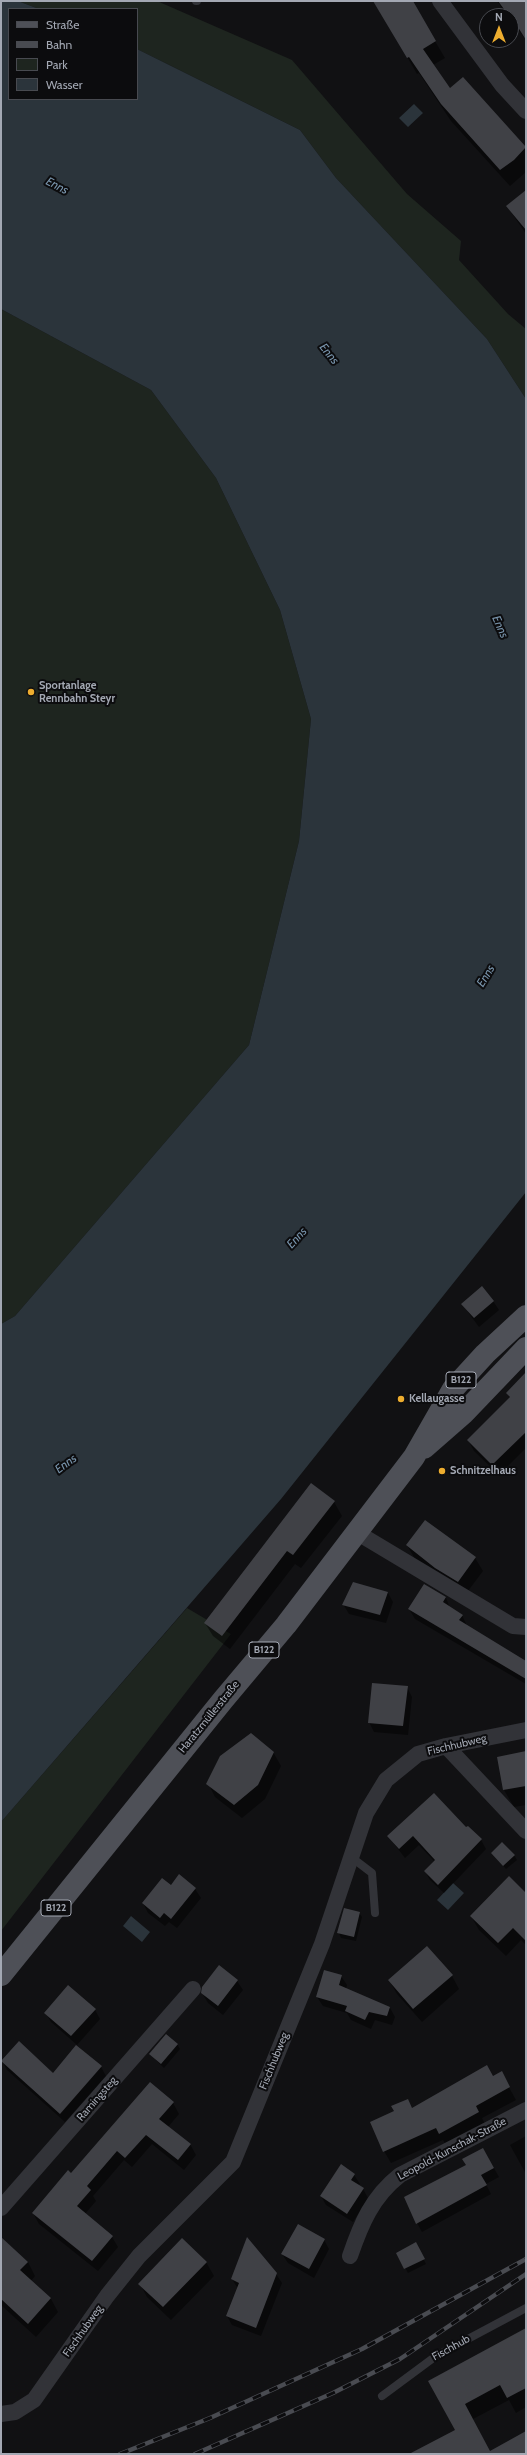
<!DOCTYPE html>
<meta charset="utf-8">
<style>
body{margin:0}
#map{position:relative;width:527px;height:2455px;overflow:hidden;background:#111113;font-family:Cabin,sans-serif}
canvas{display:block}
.frame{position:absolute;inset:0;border:2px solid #a3a8b3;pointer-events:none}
.legend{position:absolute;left:8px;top:8px;width:130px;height:92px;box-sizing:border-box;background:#0c0c0e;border:1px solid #484a50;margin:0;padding:5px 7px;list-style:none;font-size:12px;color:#a3a8b3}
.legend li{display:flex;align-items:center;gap:8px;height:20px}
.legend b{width:20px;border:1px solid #484a50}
.north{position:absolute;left:479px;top:8px;width:40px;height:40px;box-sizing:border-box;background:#0c0c0e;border:1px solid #484a50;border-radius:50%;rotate:0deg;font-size:11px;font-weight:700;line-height:16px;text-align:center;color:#a3a8b3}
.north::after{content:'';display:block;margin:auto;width:14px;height:18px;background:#edad2f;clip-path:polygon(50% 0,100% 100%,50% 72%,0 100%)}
</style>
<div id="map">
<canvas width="527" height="2455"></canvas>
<div class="frame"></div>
<ul class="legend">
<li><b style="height:5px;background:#4e5057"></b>Straße</li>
<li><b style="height:5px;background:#494b51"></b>Bahn</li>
<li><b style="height:11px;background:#1e251f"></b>Park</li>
<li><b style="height:11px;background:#2b343b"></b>Wasser</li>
</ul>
<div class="north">N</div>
</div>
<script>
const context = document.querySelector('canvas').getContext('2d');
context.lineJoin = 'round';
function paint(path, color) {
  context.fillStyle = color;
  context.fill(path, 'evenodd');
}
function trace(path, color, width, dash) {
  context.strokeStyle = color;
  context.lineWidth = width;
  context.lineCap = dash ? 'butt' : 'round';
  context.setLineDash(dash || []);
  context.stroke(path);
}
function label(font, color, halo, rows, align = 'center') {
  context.font = font + ' Cabin,sans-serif';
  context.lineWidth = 4;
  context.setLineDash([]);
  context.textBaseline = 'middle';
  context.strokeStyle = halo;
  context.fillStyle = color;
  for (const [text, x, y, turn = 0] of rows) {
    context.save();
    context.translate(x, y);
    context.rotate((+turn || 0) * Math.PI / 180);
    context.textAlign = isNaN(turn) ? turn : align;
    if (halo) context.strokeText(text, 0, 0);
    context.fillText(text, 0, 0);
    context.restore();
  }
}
paint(new Path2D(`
 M18,1H157L292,60L407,194L461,241L459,260L508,314L526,329V399L487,339L336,178L300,130L137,49V9H39Z
 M1,309L151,390L216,478L280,610L311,719L299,841L249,1045L15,1316L1,1324Z
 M187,1608L231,1634L1,1931V1822Z`), '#1e251f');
paint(new Path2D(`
 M1,1H18L39,9H9V99H137V49L300,130L336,178L487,339L526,399V1192L281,1499L1,1822V1324L15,1316L249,1045L299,841L311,719L280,610L216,478L151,390L1,309Z
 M414,104L423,113L408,127L399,118Z
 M453,1883L464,1893L448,1910L437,1900Z
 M131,1916L150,1932L142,1942L123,1926Z`), '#2b343b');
paint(new Path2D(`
 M375,1H411L445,58L433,65L450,90L525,148L526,172L510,186L451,121L419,73L417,74Z
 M497,1H526V40L511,20V16H508Z
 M526,191V234L507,206Z
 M493,1301L499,1310L479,1327L462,1304Z
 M526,1375V1448L499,1475L474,1451L468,1440L510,1398L507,1393Z
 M311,1484L334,1502L342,1516L301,1568L295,1564L230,1649L213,1636L205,1623Z
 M407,1545L475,1558L483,1571L465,1595L415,1559Z
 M353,1583L388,1593L393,1602L386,1623L349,1614L343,1604Z
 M425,1585L446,1598L450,1608L462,1615L467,1626L526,1662V1684L415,1619L409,1609Z
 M407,1687L412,1697L408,1735L374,1732L369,1722Z
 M273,1752L281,1766L265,1799L242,1818L215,1797L208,1783Z
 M526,1752V1805L514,1807L504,1790L498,1758Z
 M468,1827L481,1840L486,1849L444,1893L430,1880L425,1871L434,1861L419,1845L405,1858L388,1836Z
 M492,1853L514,1855L517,1860L506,1869Z
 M171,1886L195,1889L201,1898L177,1928L169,1922L165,1926L148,1913L143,1903Z
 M526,1894V1945L521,1940L506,1956L479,1930L471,1916Z
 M359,1913L362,1917L356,1941L341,1938L339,1933Z
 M341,1976L347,1985L346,1989L390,2008L395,2017L392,2025L375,2020L371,2029L351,2020L347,2013L323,2006L317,1997Z
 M452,1976L459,1989L422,2022L397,1994L389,1980Z
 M237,1981L243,1990L223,2015L208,2003L202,1993Z
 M95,2010L100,2019L77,2045L51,2022L46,2013Z
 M177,2044L180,2049L164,2068L150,2054Z
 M2,2061L53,2075L101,2067L106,2076L65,2122L7,2070Z
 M501,2073L516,2100L482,2118L485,2124L446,2145L443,2140L391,2163L384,2151L412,2109Z
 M150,2083L173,2103L179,2114L168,2127L190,2144L196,2155L184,2170L152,2144L132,2167L124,2160L93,2196L96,2201L85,2214L112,2237L118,2247L98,2271L39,2224L33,2213L71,2174Z
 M526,2136V2174L510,2145Z
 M483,2149L499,2177L486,2184L491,2194L422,2232L417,2223Z
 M354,2175L360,2184L358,2186L363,2189L368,2198L353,2222L326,2205L321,2196Z
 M324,2240L329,2249L314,2278L288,2263L282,2254Z
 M416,2244L426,2264L408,2273L397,2253Z
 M1,2253L28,2262L35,2276L31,2281L51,2299L58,2312L36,2337L1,2305Z
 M206,2262L214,2276L171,2320L147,2297L140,2284Z
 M276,2274L282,2283L261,2336L232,2325L227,2316L238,2289L232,2279Z
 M526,2329V2407L516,2413L509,2400L473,2419L490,2452L526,2432V2454H427L456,2431L429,2381Z`), '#0007');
paint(new Path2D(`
 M373,1H413L436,41L423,49L450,88L463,77L526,147L514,160L500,170L441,104L409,57L407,58Z
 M498,1H526V40L511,16H509Z
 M526,190V230L506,206Z
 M482,1286L494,1301L474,1318L461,1304Z
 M526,1372V1432L492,1465L467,1440L510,1397L506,1393Z
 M311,1483L335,1501L293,1555L287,1551L222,1636L204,1623Z
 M425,1520L476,1557L458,1582L435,1568L406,1545Z
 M353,1582L388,1592L380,1615L342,1605Z
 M424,1584L446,1597L443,1602L463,1615L459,1620L526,1661V1679L408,1609Z
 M372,1683L408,1686L403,1726L368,1723Z
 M251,1733L274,1752L258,1785L234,1805L206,1784L220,1756Z
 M526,1751V1786L503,1790L497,1757Z
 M434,1793L466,1827L468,1826L482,1839L438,1885L424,1871L435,1860L413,1836L399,1849L387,1836Z
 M502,1842L515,1855L503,1866L491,1853Z
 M179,1874L196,1888L171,1919L164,1913L160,1918L142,1903L162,1878L171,1885Z
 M509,1876L526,1893V1941L513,1928L498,1943L470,1916Z
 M344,1908L360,1912L354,1937L337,1933Z
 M427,1946L453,1975L413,2009L388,1980Z
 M219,1965L238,1980L218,2006L201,1993L202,1987Z
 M324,1970L342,1975L339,1985L390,2007L387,2016L369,2012L365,2020L345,2011L347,2006L316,1997Z
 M68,1985L96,2009L71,2036L44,2013Z
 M166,2034L178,2044L161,2064L149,2054Z
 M19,2041L53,2073L76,2045L102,2066L60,2114L1,2061Z
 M487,2065L493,2076L502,2071L510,2087L476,2106L479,2112L439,2134L436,2128L383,2152L370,2122L394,2111L391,2106L408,2099L412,2108Z
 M150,2082L174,2102L159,2119L191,2144L178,2160L146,2135L125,2158L117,2151L87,2186L91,2190L77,2206L113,2236L92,2261L32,2213L68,2170L71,2173Z
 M483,2148L494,2168L481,2175L487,2185L416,2224L404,2197L466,2165L462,2159Z
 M341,2164L355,2174L351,2180L364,2188L347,2214L320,2196Z
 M298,2224L325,2239L309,2269L281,2254Z
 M1,2237L28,2262L20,2270L51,2298L28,2324L1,2299Z
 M247,2237L277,2273L256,2328L226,2316L239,2283L231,2279Z
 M182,2238L207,2262L163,2307L138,2284Z
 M416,2242L425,2259L404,2269L396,2253Z
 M526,2328V2388L507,2398L500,2385L465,2404L490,2451L526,2431V2454H409L455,2430L428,2381Z`), '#404146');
trace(new Path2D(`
 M196,1H197
 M351,1857L372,1873L375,1913
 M382,2396L436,2356L526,2308`), '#323338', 8);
trace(new Path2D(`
 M440,1L502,85L526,111
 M356,1532L513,1626L526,1627
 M446,1746L526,1831
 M1,2208L193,1989
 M350,2256C361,2224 372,2197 400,2175L526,2110
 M1,2414L15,2412L34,2400L107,2296L139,2256L233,2162L322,1944L366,1813L386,1780L418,1754L446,1746L526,1730`), '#323338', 16);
trace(new Path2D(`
 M424,1448L464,1413L526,1348
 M1,1975L223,1700L286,1625L414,1457L453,1389L485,1354L526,1316`), '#4e5057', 22);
const rail = new Path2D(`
 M120,2454L210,2418L362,2349L526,2259
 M195,2454L333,2393L400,2359L526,2274`);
trace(rail, '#494b51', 4.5);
trace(rail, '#0c0c0e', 3, [9]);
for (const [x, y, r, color] of [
 [31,692,4,"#edad2f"],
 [401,1399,4,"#edad2f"],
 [442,1471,4,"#edad2f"]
]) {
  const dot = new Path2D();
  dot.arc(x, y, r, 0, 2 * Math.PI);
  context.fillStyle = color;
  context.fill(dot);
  trace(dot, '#0c0c0e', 1.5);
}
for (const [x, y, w] of [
 [461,1380,30],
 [264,1650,30],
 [56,1908,30]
]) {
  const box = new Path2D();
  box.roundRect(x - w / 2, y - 8, w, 16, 3);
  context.fillStyle = '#0c0c0e';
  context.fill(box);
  trace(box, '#a3a8b3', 1);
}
label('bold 10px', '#a3a8b3', null, [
 ["B122",461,1380],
 ["B122",264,1650],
 ["B122",56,1908]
]);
label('bold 11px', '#a3a8b3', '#0c0c0e', [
 ["Sportanlage",39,686],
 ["Rennbahn Steyr",39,699],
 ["Kellaugasse",409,1399],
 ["Schnitzelhaus",450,1471]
], 'left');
label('11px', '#a3a8b3', '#0c0c0e', [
 ["Haratzmüllerstraße",209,1717,-51],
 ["Fischhubweg",457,1745,-13],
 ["Fischhubweg",274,2061,-68],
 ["Ramingsteg",97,2099,-49],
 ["Leopold-Kunschak-Straße",452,2149,-28],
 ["Fischhubweg",83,2331,-55],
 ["Fischhub",451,2348,-29]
]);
label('italic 12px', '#7a96ae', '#0c0c0e', [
 ["Enns",57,186,28],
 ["Enns",329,354,51],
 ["Enns",500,627,66],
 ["Enns",486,976,-59],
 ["Enns",297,1238,-47],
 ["Enns",66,1464,-37]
]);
</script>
